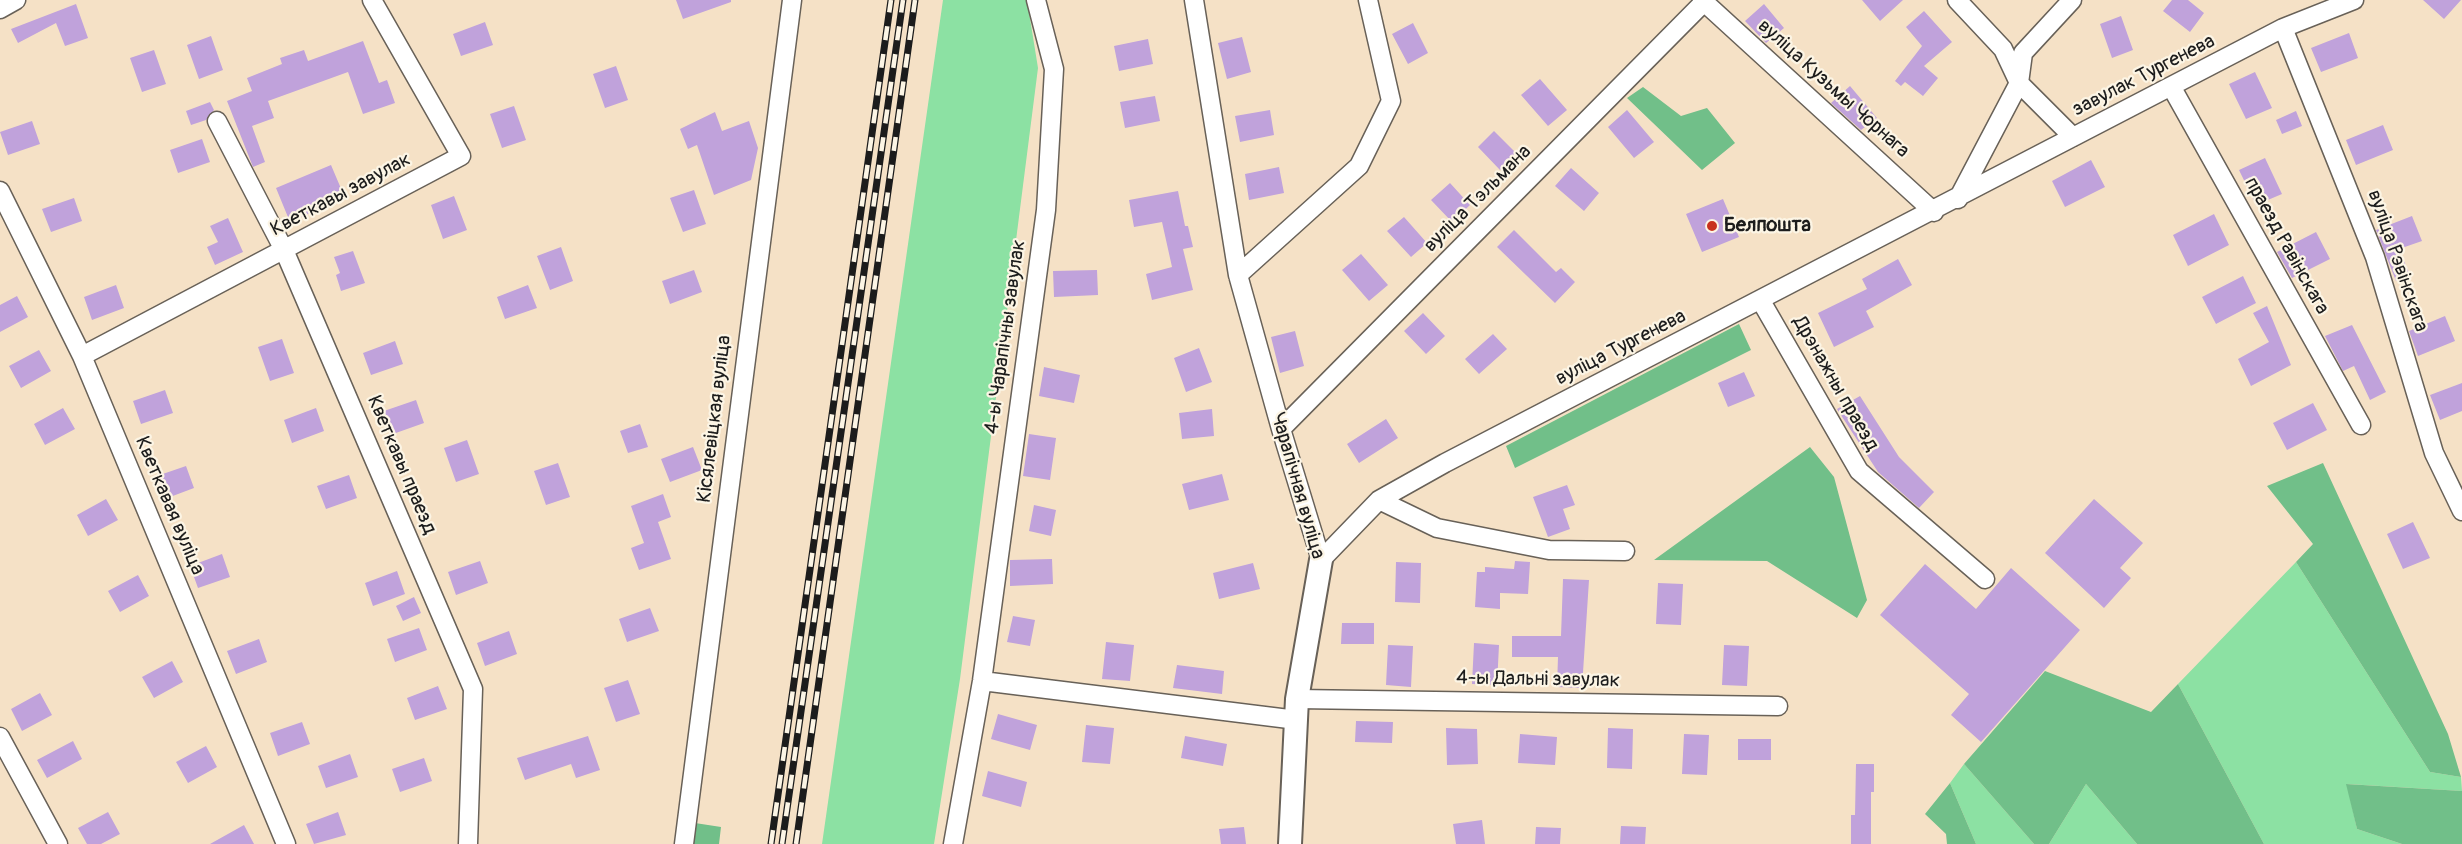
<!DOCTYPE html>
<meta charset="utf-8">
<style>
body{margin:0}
canvas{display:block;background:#f5e1c6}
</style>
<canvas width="2462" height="844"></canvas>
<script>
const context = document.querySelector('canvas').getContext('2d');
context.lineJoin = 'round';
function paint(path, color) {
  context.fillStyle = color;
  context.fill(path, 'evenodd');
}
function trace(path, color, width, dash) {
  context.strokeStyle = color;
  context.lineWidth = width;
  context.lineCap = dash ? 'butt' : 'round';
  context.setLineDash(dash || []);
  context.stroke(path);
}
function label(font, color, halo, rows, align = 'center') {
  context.font = font + ' Pangolin,sans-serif';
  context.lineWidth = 4.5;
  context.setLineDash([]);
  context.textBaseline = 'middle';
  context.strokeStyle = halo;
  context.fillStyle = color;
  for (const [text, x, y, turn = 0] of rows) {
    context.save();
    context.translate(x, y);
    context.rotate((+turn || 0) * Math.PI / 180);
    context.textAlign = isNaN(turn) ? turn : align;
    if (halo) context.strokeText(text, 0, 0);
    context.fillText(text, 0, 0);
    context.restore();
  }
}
paint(new Path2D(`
 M943,0H1027L1038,68L960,679L934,844H822Z
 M2296,562L2430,772L2461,777L2462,791L2347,784L2357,829L2402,844H2264L2178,684Z
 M1964,764L2034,844H1976L1950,783Z
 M2086,784L2137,844H2049Z`), '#8ce1a3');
paint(new Path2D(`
 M1643,87L1681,116L1707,108L1735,143L1702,170L1627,98Z
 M1739,324L1751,350L1515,468L1506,446Z
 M1810,447L1834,477L1867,600L1857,618L1767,561L1654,560Z
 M2323,463L2448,734L2461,777L2430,772L2296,562L2313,544L2267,486Z
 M2045,671L2151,712L2178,684L2264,844H2137L2086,784L2049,844H2034L1964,764Z
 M1950,783L1976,844H1947L1946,834L1925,814Z
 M2346,784L2462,791V844H2402L2357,829Z
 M695,823L721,827L719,844H693Z`), '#71bf89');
paint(new Path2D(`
 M676,0H731V2L683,19Z
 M1862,0H1903L1880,21Z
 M2172,0H2188L2204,13L2190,32L2163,11Z
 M2423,0H2461L2444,19Z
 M76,4L88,38L65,46L56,23L18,43L11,29Z
 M1764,4L1784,28L1766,43L1745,21Z
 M1924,11L1952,42L1924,66L1938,78L1923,96L1905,82L1901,86L1895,81L1922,46L1906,27Z
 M2121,16L2133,50L2112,58L2100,24Z
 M485,22L493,45L461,56L453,34Z
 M1413,23L1428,53L1408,64L1392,34Z
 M2349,33L2358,58L2321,72L2311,48Z
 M211,36L223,70L199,79L187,45Z
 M1242,37L1251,72L1227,79L1218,43Z
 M1148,39L1153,64L1119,71L1114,46Z
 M363,41L379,83L387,80L395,103L363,114L348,72L268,101L274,118L252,126L265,162L253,167L227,101L252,91L247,78L282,64L280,58L304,50L308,61Z
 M154,50L166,84L142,92L130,58Z
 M616,66L628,100L605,108L593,74Z
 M2255,72L2272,108L2246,119L2229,84Z
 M1540,79L1567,110L1548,126L1521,95Z
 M1850,86L1877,118L1861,130L1831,103Z
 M1155,96L1160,121L1125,128L1120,102Z
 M210,102L214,110L206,120L191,125L186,111Z
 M514,106L526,140L502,148L490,114Z
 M1270,110L1274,135L1240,142L1235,116Z
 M1627,110L1654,142L1634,158L1608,127Z
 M2296,111L2302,126L2282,134L2276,120Z
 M715,112L722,131L749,121L758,148L751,180L714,195L697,145L688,149L680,129Z
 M32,121L40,144L8,155L0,132Z
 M2383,125L2393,150L2356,165L2346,140Z
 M1494,131L1516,153L1500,170L1478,147Z
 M202,139L210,162L178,173L170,150Z
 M2265,158L2282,194L2256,205L2239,170Z
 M2091,160L2105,187L2065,207L2052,181Z
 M331,165L345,198L290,222L276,188Z
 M1279,167L1284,193L1249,200L1245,174Z
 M1571,168L1599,193L1584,211L1555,186Z
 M1450,183L1470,205L1452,222L1431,200Z
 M694,190L706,224L683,232L670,198Z
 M1178,191L1185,226H1188L1193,247L1183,249L1193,290L1152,300L1146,274L1172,267L1162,222L1134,227L1129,200Z
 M454,196L467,230L443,239L431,205Z
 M74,198L82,221L51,232L42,209Z
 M1723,199L1739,237L1702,252L1686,214Z
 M2214,214L2229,245L2188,266L2173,235Z
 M2412,216L2422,241L2399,249L2410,275L2396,281L2376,230Z
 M1404,217L1427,243L1411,257L1387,231Z
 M228,218L243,252L215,265L207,247L218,242L210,226Z
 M1514,230L1556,272L1561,268L1575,282L1555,303L1497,247Z
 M2316,232L2330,259L2292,278L2277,252Z
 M561,247L573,281L550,290L537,256Z
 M353,251L365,283L341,291L336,275L340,273L334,257Z
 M1361,254L1388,285L1369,301L1342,270Z
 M1898,259L1912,285L1866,311L1874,327L1834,347L1818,313L1867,289L1862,279Z
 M694,270L702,292L670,304L662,281Z
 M1097,270L1098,295L1054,297L1053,271Z
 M2243,276L2256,303L2216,324L2202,297Z
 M116,285L124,308L92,320L84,297Z
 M528,285L537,308L505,319L497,297Z
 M17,296L28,317L0,332V305Z
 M2267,306L2291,365L2251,386L2238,359L2269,342L2253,313Z
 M1423,313L1445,336L1426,354L1404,331Z
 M2445,316L2455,341L2418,356L2409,331Z
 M2352,325L2386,392L2370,400L2354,366L2343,371L2325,336Z
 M1295,331L1304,366L1280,373L1271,337Z
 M1493,334L1507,349L1479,374L1465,359Z
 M282,339L294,373L270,381L258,347Z
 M395,341L403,364L371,375L363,353Z
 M1199,348L1212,382L1186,392L1174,358Z
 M39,350L51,371L21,388L9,366Z
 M1044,367L1080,375L1074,403L1039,396Z
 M1744,372L1755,396L1728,407L1718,383Z
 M2462,383V411L2440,420L2430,395Z
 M165,390L173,413L141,424L133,401Z
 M1860,396L1899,457L1934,492L1919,508L1878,472L1837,409Z
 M416,400L424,423L393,434L384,411Z
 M2313,403L2327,430L2287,450L2273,423Z
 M63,408L75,429L45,445L34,424Z
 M316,408L324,431L292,443L284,420Z
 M1212,409L1214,436L1182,439L1179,413Z
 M1386,419L1398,438L1359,463L1347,444Z
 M640,424L648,447L628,453L620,431Z
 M1029,434L1056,438L1050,480L1023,476Z
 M467,440L479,474L456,482L444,448Z
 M693,447L702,470L670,482L661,459Z
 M558,463L570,497L546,505L534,471Z
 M186,466L194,488L162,500L154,477Z
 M1222,474L1229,500L1189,510L1182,484Z
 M349,475L357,498L326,509L317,486Z
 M1567,485L1575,505L1563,509L1570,529L1548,537L1533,497Z
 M663,494L671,517L658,522L671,559L639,570L631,548L644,543L631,506Z
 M106,499L118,520L88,536L77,515Z
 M2094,499L2143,543L2120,568L2131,578L2104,608L2045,553Z
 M1034,505L1056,510L1051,536L1029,531Z
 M2413,522L2430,558L2403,569L2387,534Z
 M222,554L230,577L198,588L190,566Z
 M1052,559L1053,584L1010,586V560Z
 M480,561L488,583L456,595L448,572Z
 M1515,561L1530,562L1528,594L1500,593V609L1475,607L1477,572H1485V567L1514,569Z
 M1396,562L1421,563L1420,603L1395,602Z
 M1253,563L1260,589L1219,599L1213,573Z
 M1925,564L1976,609L2011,568L2080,630L1981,742L1951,715L1969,694L1880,615Z
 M397,571L405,594L373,606L365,583Z
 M138,575L149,596L120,612L108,591Z
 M1563,579L1589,580L1582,688L1557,687L1558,657H1512V636H1561Z
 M1658,583L1683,584L1681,625L1656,624Z
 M414,597L421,613L403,621L396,606Z
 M650,608L659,631L627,642L619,619Z
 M1013,616L1035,620L1030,646L1007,642Z
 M1342,623H1374V644H1341Z
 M419,628L427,650L395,662L387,639Z
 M509,631L517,654L485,666L477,643Z
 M259,639L267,662L236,674L227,651Z
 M1106,642L1134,645L1130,681L1102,679Z
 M1474,643L1499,645L1497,685L1472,684Z
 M1388,645L1413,646L1411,687L1386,685Z
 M1724,645L1749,646L1747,686L1722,685Z
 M172,661L183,682L154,698L142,677Z
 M1177,665L1224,671L1222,694L1173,688Z
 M628,680L640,714L616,722L604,688Z
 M438,686L447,709L415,720L407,698Z
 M40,693L52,715L22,731L11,709Z
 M998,714L1037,725L1030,750L991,739Z
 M1356,721L1393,722L1392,743L1355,742Z
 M302,722L310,744L278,756L270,733Z
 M1086,725L1114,728L1110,764L1082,762Z
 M1446,728L1477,729L1478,764L1447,765Z
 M1608,728L1633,729L1632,769L1607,768Z
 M1520,734L1557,737L1555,765L1518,763Z
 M1684,734L1709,735L1707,775L1682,774Z
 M588,736L600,770L576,778L571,764L525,780L517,758Z
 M1185,736L1227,744L1223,766L1181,758Z
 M1738,739H1771V760H1738Z
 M73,741L82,759L47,778L37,760Z
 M206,746L217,767L188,783L176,762Z
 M350,754L358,777L326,788L318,766Z
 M424,758L432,781L400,792L392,769Z
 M1856,764H1874V792H1871V844H1851V815H1855Z
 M988,771L1027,782L1021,807L982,796Z
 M108,812L120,834L101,844H87L78,828Z
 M338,812L346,835L314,844L306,824Z
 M1482,820L1485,844H1456L1453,824Z
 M244,825L254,844H210Z
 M1621,826L1646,827L1645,844H1620Z
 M1244,827L1246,844H1221L1219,829Z
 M1536,827L1561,828L1560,844H1535Z`), '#c0a2db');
const minor = new Path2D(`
 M1194,0L1238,275L1281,429L1321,560L1379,500L1445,463L2283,28L2354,0
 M1702,0L1934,212
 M1957,0L2003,49L2019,83L2073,137
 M0,9L16,0
 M2283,28L2375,257L2434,453L2462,511
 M2172,88L2361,425
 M217,121L284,250L473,689L468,844
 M0,191L82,356L286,844
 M1958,199L2019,83L2023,53L2072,0
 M1238,275L1359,166L1391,101L1368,0
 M1761,301L1859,471L1985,579
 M82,356L461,156L372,0
 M1281,429L1706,0
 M1379,500L1437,528L1549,550L1625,551
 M982,681L1297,720
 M1297,699L1778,706
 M0,737L58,844
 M684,844L792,0
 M953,844L982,681L1046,210L1054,69L1036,0`);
const tertiary = new Path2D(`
 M1290,844L1297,699L1321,560`);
trace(minor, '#686158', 21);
trace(tertiary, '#686158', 26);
trace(minor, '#fff', 18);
trace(tertiary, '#fff', 22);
const rail = new Path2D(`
 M771,844L891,0
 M782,844L903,0
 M796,844L915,0`);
trace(rail, '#1c1c1c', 7);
trace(rail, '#fcf5e5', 4.5, [14]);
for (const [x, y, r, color] of [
 [1712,226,6,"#c8321e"]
]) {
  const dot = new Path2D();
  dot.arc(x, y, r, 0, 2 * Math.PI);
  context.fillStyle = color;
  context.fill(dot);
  trace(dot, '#fcf5e5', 2);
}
label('20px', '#1c1c1c', '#fcf5e5', [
 ["завулак Тургенева",2144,76,-27],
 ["вуліца Кузьмы Чорнага",1833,89,42],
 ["Кветкавы завулак",341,195,-28],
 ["вуліца Тэльмана",1478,199,-45],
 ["праезд Равінскага",2286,246,61],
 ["вуліца Рэвінскага",2397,261,71],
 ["4-ы Чарапічны завулак",1006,337,-82],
 ["вуліца Тургенева",1621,348,-27],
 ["Дрэнажны праезд",1835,384,60],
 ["Кісялевіцкая вуліца",715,419,-83],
 ["Кветкавы праезд",401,465,67],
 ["Чарапічная вуліца",1297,486,74],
 ["Кветкавая вуліца",169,506,67],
 ["4-ы Дальні завулак",1538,680,1]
]);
label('bold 20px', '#1c1c1c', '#fcf5e5', [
 ["Белпошта",1724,226]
], 'left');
</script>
